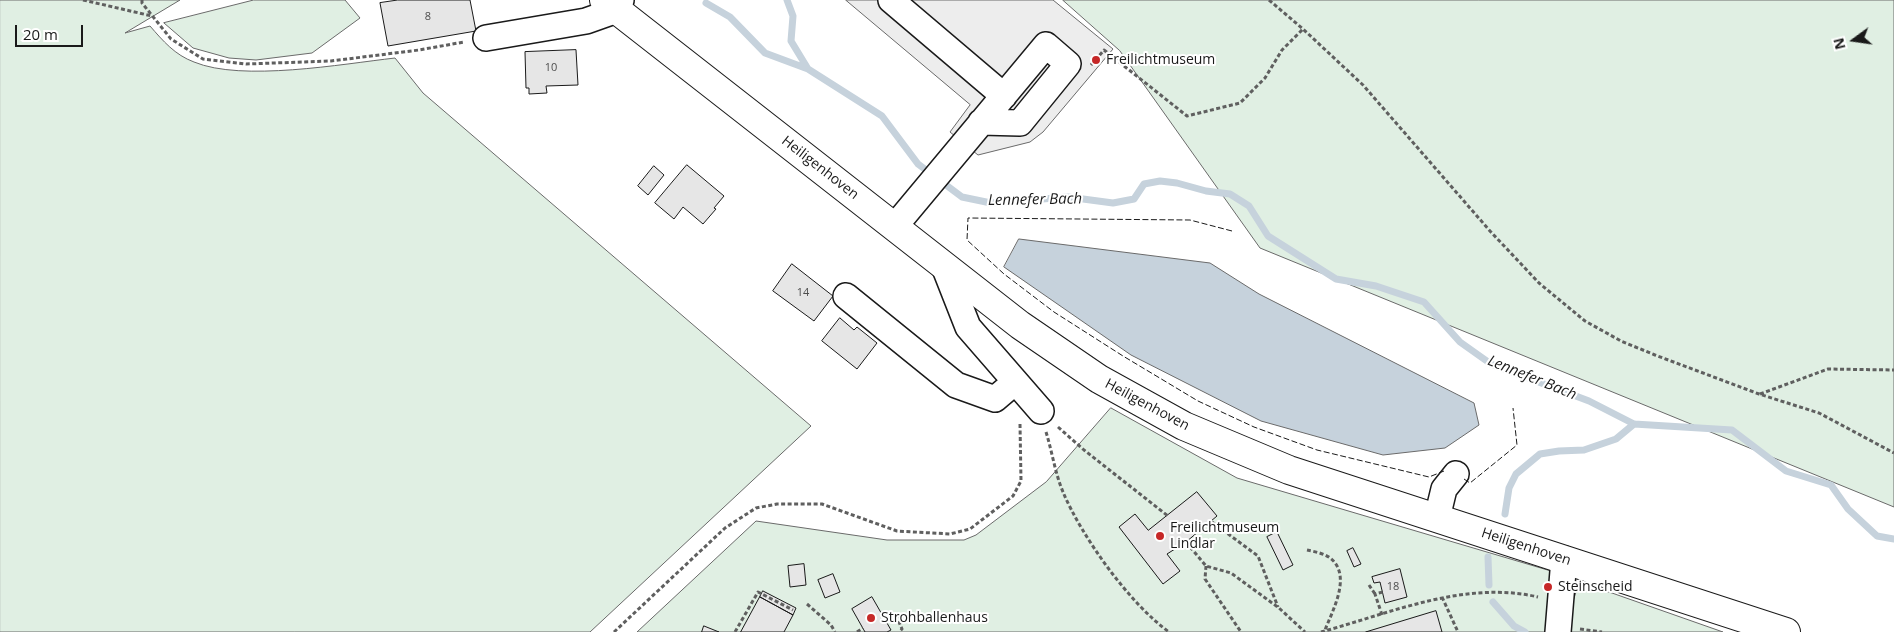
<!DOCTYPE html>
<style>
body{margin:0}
#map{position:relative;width:1894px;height:632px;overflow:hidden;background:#fff;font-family:"Open Sans",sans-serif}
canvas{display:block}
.north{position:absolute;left:1829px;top:15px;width:50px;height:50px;-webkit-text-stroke:4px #fff;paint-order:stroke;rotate:256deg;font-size:14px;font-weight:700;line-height:20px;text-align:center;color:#1a1a1a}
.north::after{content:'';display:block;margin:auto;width:18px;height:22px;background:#1a1a1a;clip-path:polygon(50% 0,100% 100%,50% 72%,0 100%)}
.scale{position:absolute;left:15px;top:25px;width:68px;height:22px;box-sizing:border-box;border:2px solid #1a1a1a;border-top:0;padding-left:6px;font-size:15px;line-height:18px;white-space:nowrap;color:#1a1a1a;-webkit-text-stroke:4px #fff;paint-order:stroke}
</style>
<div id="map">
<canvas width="1894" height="632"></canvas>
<div class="north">N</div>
<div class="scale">20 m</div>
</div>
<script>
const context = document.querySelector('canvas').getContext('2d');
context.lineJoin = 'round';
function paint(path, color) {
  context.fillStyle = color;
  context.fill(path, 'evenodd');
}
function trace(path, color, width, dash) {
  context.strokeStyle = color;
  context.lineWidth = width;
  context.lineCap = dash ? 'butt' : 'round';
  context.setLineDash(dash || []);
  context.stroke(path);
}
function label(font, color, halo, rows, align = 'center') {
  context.font = font + ' "Open Sans",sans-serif';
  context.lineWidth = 4;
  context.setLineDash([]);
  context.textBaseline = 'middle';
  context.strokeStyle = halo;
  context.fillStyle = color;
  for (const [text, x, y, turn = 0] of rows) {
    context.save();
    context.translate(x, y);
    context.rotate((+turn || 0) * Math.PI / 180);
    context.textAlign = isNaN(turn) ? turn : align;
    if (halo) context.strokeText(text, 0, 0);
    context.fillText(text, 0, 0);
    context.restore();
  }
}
const green = new Path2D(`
 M0,0H180L125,33L150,26C163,41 175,55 194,62C242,82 342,64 395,58L423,93L811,426L590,632H0Z
 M254,0H345L360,18L312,53L256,60L229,58L193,48L164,23Z
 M1063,0H1894V507L1260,248L1120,51Z
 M1111,408L1237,478L1551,571L1547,632H637L756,521L887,540H964L976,535L1046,482Z
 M1579,584L1612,593L1723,632H1571V608Z`);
paint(green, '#e0efe3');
trace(green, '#6a6a6a', 1);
const parking = new Path2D(`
 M846,0H1053L1113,49L1043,132L1030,142L978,155L950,132L970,105Z`);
paint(parking, '#ededed');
trace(parking, '#6a6a6a', 1);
const water = new Path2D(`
 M1019,239L1210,263L1259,294L1474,403L1479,425L1445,448L1383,455L1261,421L1131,355L1004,267Z`);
paint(water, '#c6d2dc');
trace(water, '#6a6a6a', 1);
trace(new Path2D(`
 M787,0L793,16L791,41L808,69L882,116L918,164L962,197L991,203L1068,197L1113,203L1134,199L1144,184L1160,181L1177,183L1206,191L1230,194L1249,206L1268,236L1336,279L1376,286L1424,302L1460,342L1491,364L1589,401L1634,424L1732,430L1786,471L1831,485L1848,509L1877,536L1894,539
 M706,3L730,17L765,53L808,69
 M1505,514L1509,488L1516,474L1540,454L1559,451L1584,450L1616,439L1634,424
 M1488,557L1489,585
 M1493,602L1514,626L1525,632`), '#c6d2dc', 7);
const building = new Path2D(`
 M398,0H470L476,31L388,46L380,3Z
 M576,50L578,85L546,86L547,93L529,94V88H526L525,52Z
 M687,165L724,196L714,208L716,209L703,224L683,207L674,219L655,203Z
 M654,166L664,175L648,195L638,186Z
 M792,264L833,296L814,321L773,291Z
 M840,318L854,330L857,327L877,343L857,369L822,341Z
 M1197,492L1217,516L1186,542L1167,554L1180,571L1163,584L1119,527L1135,514L1148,530Z
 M1277,532L1293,565L1283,570L1267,537Z
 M1353,548L1361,564L1354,567L1347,551Z
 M804,564L806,585L790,587L788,566Z
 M1400,569L1407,597L1385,603L1380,582L1374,583L1372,577Z
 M833,574L840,592L825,598L818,580Z
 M763,591L796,608L793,615L760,597Z
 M760,597L793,615L784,632H741Z
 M872,597L891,630L887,632H865L852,609Z
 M1436,611L1442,632H1366Z
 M704,626L719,632H702Z`);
paint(building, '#e6e6e6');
trace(building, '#1a1a1a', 1);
const minor = new Path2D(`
 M891,0L1004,96
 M486,38L586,21L617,10L621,0
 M895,226L1046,45L1068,64L1020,123L981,122
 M944,266L968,327L1041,411
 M846,296L956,385L995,399L1015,382
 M1437,518L1444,489L1456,474
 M1558,632L1564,559`);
const major = new Path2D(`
 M604,0L1020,325L1099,379L1184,426L1289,470L1786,632`);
trace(minor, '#1a1a1a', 28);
trace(major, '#1a1a1a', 30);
trace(new Path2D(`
 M83,0L152,16
 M142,0V3L171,39L203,59L246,64L331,61L419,50L464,42
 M1269,0L1303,29L1363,85L1490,231L1539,283L1585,321L1621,341L1655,355L1759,394L1819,413L1894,453
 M1091,65L1104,50L1187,116L1240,103L1265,78L1282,50L1303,29
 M1760,394L1828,369L1894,370
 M1058,427L1084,450L1168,516
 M1046,432C1052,451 1055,473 1063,492C1082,537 1129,603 1169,632
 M1212,522L1258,556L1278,607
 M1186,542L1206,566L1231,573L1279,608L1305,632
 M1307,550C1316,552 1329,554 1335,563C1349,581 1332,612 1325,630
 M1206,566L1205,579L1241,632
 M1369,585L1375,594
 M1442,597L1458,632
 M807,604L831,625L835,632
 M896,615L902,629L899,632
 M1382,615L1375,594L1383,592
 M1580,629L1602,632
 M614,632L725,528L756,508L777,504H822L897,531L950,534L970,529L1013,496L1021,481L1020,424
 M735,632L758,592L793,610
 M857,632L863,628
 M1321,632C1391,613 1465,580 1538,597`), '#5f5f5f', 3, [4, 2.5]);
trace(minor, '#fff', 25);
trace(major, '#fff', 28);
trace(new Path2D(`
 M1232,231L1190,220L968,218L967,240L1004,274L1054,312L1123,356L1198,401L1254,427L1317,450L1429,477L1444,471
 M1464,479L1470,483L1517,445L1513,408`), '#1a1a1a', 1, [6, 2.5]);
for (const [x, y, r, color] of [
 [1096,60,5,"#c62828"],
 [1160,536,5,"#c62828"],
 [1548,587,5,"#c62828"],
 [871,618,5,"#c62828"]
]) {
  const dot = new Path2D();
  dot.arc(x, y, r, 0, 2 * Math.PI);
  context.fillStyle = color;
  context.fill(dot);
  trace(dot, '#fff', 2);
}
label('11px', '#4d4d4d', null, [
 ["8",428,17],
 ["10",551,68],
 ["14",803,293],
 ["18",1393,587]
]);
label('14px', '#1a1a1a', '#fff', [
 ["Freilichtmuseum",1106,60],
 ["Freilichtmuseum",1170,528],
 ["Lindlar",1170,544],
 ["Steinscheid",1558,587],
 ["Strohballenhaus",881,618]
], 'left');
label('14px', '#1a1a1a', '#fff', [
 ["Heiligenhoven",820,168,38],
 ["Heiligenhoven",1147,405,28],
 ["Heiligenhoven",1526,547,18]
]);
label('italic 15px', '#1a1a1a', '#fff', [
 ["Lennefer Bach",1035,200,-1],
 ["Lennefer Bach",1532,378,22]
]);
</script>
